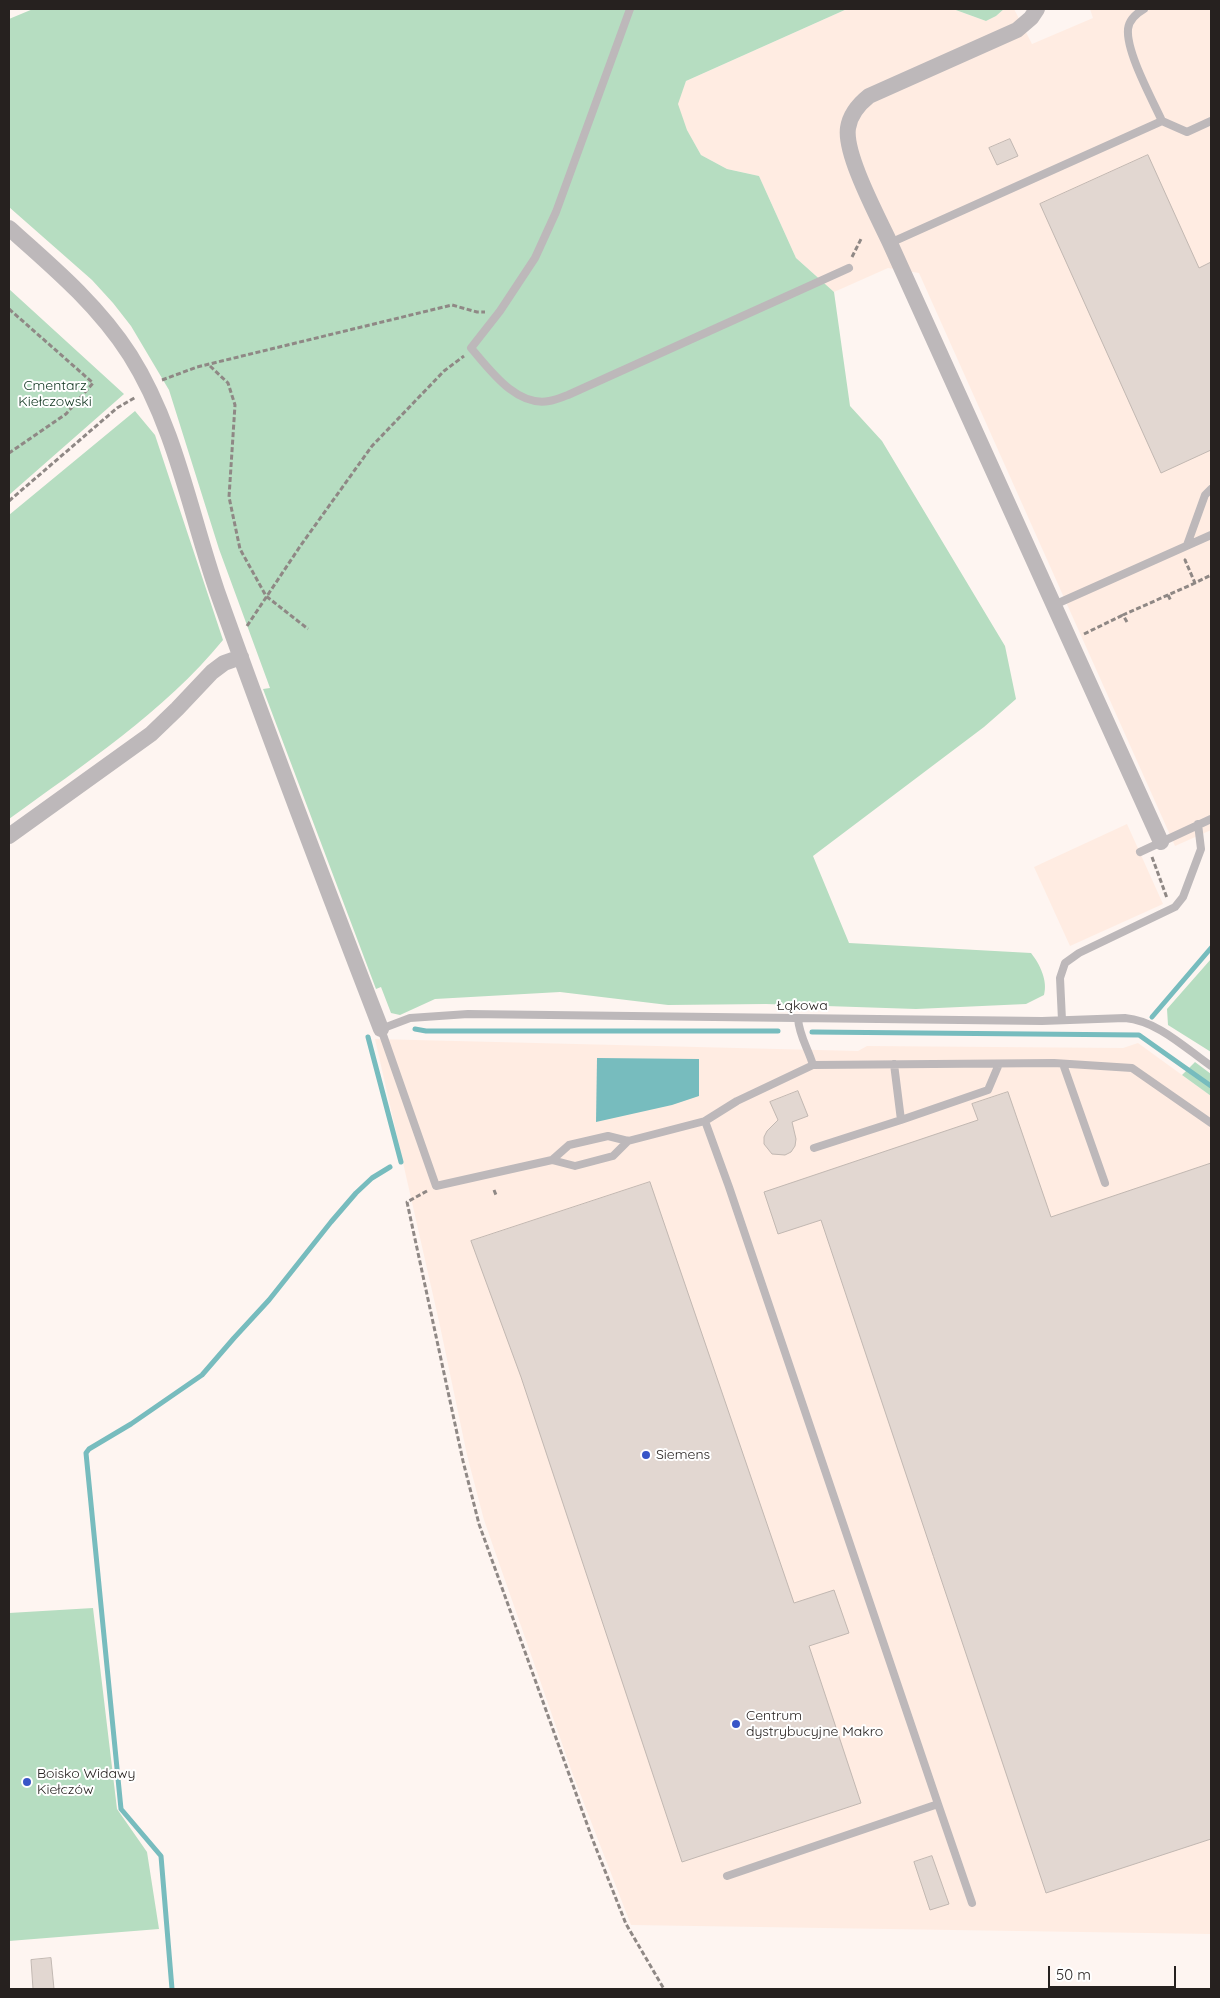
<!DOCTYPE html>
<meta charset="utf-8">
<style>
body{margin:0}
#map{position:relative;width:1220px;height:1998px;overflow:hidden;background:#fef5f1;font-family:Quicksand,sans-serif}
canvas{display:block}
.frame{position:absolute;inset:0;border:10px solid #26211f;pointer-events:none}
.scale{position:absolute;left:1048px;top:1966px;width:128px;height:22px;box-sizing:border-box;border:2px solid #26211f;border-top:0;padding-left:6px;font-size:15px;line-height:18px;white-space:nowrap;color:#26211f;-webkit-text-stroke:4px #fff;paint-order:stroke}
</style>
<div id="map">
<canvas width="1220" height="1998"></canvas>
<div class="frame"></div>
<div class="scale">50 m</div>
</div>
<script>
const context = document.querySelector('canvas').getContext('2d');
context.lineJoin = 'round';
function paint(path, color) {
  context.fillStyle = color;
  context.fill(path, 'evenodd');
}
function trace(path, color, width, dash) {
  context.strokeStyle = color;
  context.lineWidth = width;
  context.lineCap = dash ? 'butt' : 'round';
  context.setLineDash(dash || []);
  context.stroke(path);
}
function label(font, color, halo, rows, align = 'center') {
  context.font = font + ' Quicksand,sans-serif';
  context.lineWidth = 4;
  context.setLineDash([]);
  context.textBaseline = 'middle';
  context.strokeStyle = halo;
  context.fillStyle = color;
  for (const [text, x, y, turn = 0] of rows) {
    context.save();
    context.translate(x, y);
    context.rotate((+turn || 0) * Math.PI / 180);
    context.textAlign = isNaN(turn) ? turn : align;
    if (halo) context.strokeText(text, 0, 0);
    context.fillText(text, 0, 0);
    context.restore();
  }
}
paint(new Path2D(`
 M847,9H953L986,21L996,16L1004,9H1014L1032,44L1093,18L1090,9H1211V830L1175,846L919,273L888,268L834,292L796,258L759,176L727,169L701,155L687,130L677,104L686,81Z
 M1127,824L1163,904L1070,946L1034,867Z
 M375,1039L858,1051L867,1046L1123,1048L1138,1043L1211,1096V1934L631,1925L573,1775L484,1520L467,1455L440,1326Z`), '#ffece2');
paint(new Path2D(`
 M33,9H847L686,81L678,104L687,130L701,155L727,169L759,176L796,258L834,292L850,406L882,441L1005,646L1016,699L984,727L813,856L849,943L1031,953C1040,964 1048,981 1044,995L1026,1004L916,1009L766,1004L668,1005L560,992L435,999L400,1015L391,1013L381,987L376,989L263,689L270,688L219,549L169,390L131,326L113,303L92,280L9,207V19Z
 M953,9H1004L996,16L986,21Z
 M9,289L124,394L9,495Z
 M135,411L155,435L223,640C164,712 83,765 9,819V515Z
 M1211,959V1052L1168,1025L1167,1009Z
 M1195,1062L1211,1074V1096L1182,1075Z
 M93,1608L117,1809L147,1852L159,1929L9,1941V1613Z`), '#b6ddc1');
paint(new Path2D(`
 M597,1058L699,1059V1096L672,1105L596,1122Z`), '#77bcbe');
trace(new Path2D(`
 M1152,1017L1211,948
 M415,1029L426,1031H778
 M812,1032L1139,1035L1211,1086
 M368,1037L401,1162
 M172,1989L161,1856L121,1809L86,1453L89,1449L131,1424L202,1375L234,1338L269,1300L331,1222L356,1193L372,1178L390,1167`), '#77bcbe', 5);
const building = new Path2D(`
 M1010,139L1018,156L997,165L989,148Z
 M1148,155L1199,268L1211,262V450L1161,473L1040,204Z
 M798,1091L808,1116L792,1122L796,1139L795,1146L791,1152L785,1155L772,1154L764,1144V1137L767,1131L778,1120L770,1102Z
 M1008,1092L1051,1217L1211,1163V1839L1046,1893L821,1220L778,1234L764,1192L978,1120L972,1104Z
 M650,1182L794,1603L834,1590L849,1633L809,1646L861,1803L682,1862L521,1377L471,1241Z
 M932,1856L949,1904L930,1910L914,1862Z
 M51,1958L54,1989H33L31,1960Z`);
paint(building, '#e2d7d1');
trace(building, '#c2b8b2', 1);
trace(new Path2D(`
 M852,257L862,237
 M9,309L93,383L66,414L9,453
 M210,366L228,383L235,405L229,497L240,549L266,596L308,629
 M162,380L197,367L452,305L477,312H485
 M9,501L117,408L136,397
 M1186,559L1185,560L1195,583L1211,575
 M1168,595L1171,601
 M1127,622L1123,615L1195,583
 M247,626L301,545L372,446L444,371L464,356
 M1084,634L1123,615
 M1152,857L1167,898
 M494,1190L496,1195
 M427,1191L407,1202L463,1461L479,1524L592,1838L626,1924L664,1989`), '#8f8885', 3, [5, 2.5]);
trace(new Path2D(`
 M630,9L556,212L535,258L500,311L471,348C490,370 516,407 549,401C556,400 562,397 568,395L849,268
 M1144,9C1137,13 1129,20 1128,29C1126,52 1152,99 1162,121
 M890,243L1162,121L1187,132L1211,121
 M1187,545L1205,495L1211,489
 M1054,605L1211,535
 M1140,852L1211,819
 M1062,1020L1060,978L1065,963L1079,953L1175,907L1183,897L1201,849L1198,824
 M894,1064L901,1120L988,1090L999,1064
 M1063,1064L1105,1183
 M813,1065L1054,1063L1132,1068L1211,1123
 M705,1121L737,1101L813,1065C808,1048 799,1036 798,1018
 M628,1141L613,1156L575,1166L552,1160L436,1186L381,1029L410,1018L468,1014L1042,1021L1125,1018C1158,1021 1185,1048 1211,1066
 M814,1148L901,1120
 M552,1160L569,1145L608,1136L628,1141L705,1121L729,1187L938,1804L727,1876
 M938,1804L972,1903`), '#bdb8ba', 8);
trace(new Path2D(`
 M1037,9L1031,18L1017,30L869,96C859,104 850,114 848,128C844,154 878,217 890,243L1161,842
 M9,228C53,267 98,305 130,355C175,426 190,512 217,591C269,738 325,884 381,1029
 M9,836L151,734L177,709L212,672L224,663L241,657`), '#bdb8ba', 16);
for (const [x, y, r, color] of [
 [646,1455,5,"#3855c7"],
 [736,1724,5,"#3855c7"],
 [27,1782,5,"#3855c7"]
]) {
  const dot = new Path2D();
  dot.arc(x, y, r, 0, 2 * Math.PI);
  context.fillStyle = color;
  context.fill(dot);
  trace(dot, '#fff', 2);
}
label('14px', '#0b311b', '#fff', [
 ["Cmentarz",55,386],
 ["Kiełczowski",55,402]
]);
label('14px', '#26211f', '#fff', [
 ["Łąkowa",802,1006]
]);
label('14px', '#26211f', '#fff', [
 ["Siemens",656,1455],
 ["Centrum",746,1716],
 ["dystrybucyjne Makro",746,1732],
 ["Boisko Widawy",37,1774],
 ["Kiełczów",37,1790]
], 'left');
</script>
